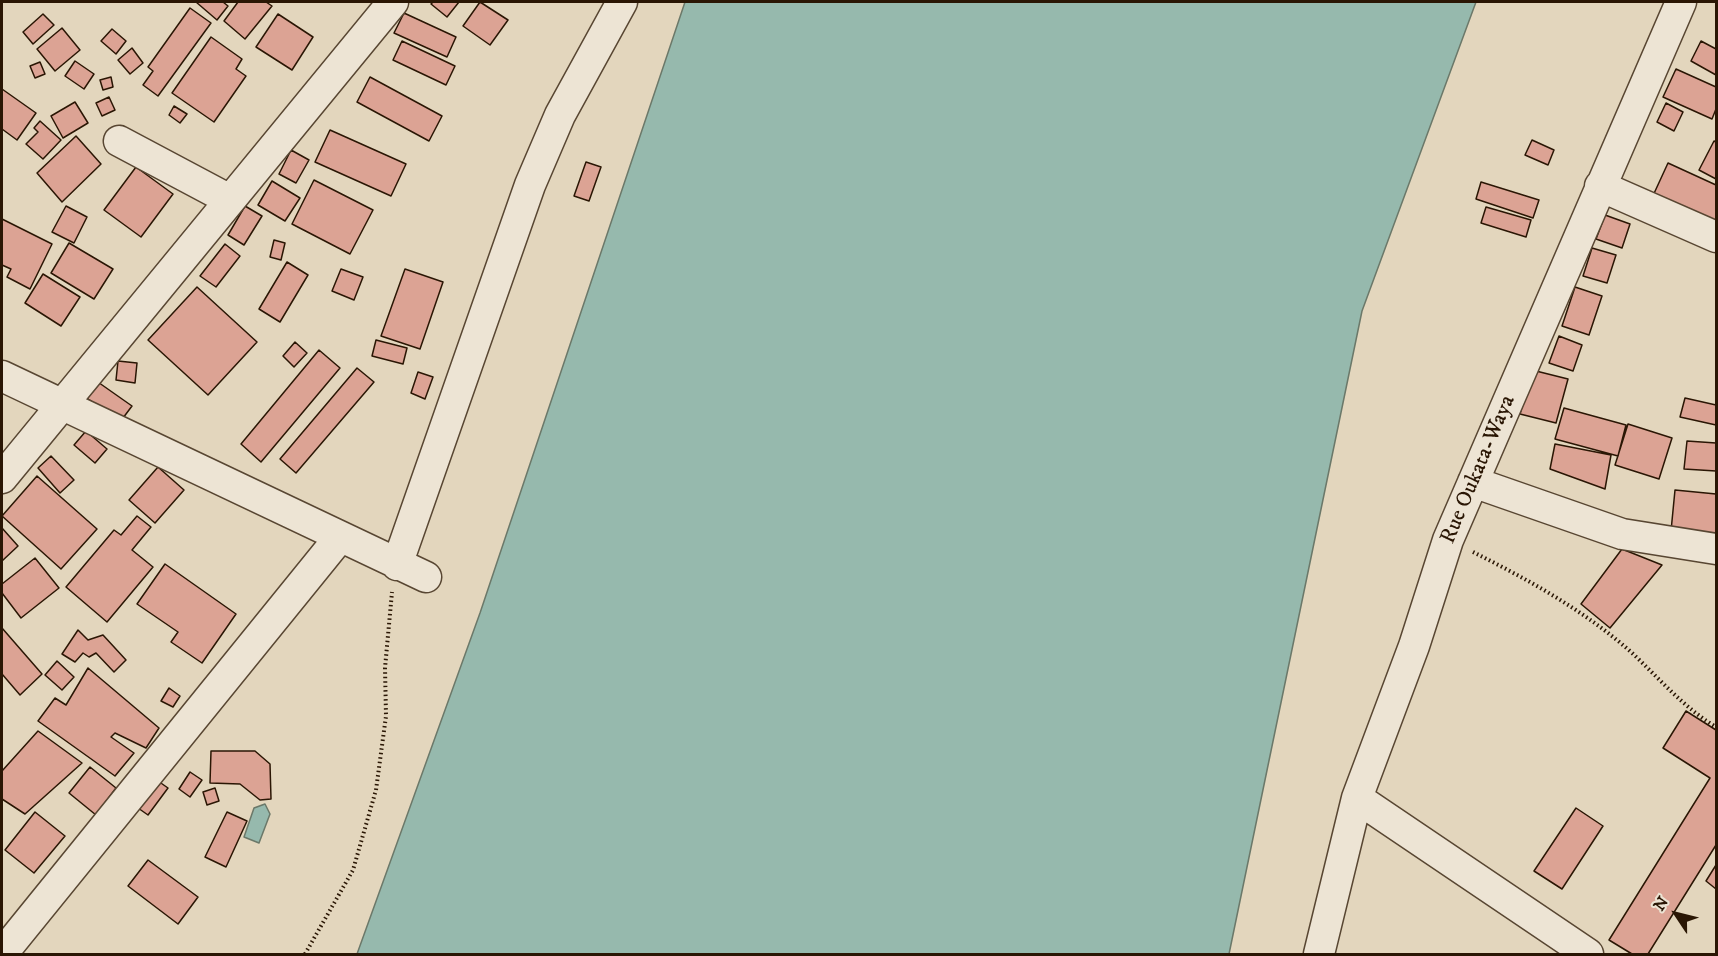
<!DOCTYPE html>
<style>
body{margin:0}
#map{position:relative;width:1718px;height:956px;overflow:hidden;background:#e3d6bd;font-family:"IM FELL DW Pica",serif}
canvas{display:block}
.frame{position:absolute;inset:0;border:3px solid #2a1604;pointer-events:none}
.north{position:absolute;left:1646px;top:884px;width:60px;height:60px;-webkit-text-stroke:4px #ede4d4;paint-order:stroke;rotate:305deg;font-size:16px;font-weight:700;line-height:24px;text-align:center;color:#2a1604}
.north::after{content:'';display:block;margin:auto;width:21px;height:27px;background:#2a1604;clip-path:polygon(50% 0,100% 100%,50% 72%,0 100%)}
</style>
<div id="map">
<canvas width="1718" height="956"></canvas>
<div class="frame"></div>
<div class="north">N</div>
</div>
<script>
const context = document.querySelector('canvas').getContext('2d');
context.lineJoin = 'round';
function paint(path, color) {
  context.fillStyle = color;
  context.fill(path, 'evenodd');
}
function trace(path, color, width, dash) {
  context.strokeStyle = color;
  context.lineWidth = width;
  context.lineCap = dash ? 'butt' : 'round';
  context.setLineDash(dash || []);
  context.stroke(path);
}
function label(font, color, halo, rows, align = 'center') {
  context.font = font + ' "IM FELL DW Pica",serif';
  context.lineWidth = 4.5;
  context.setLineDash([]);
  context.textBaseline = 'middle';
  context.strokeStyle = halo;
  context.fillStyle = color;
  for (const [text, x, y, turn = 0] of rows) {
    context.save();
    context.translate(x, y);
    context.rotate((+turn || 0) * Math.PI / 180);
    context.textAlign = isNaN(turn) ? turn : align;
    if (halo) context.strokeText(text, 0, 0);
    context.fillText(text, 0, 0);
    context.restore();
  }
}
const water = new Path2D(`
 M685,2H1476L1362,311L1229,954H357L480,613Z
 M265,804L270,814L259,843L244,837L254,808Z`);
paint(water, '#96b9ad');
trace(water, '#6b7869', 1.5);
const building = new Path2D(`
 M196,2H223L228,6L217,20Z
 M238,2H266L272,6L245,39L224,21Z
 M433,2H459L447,17L431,4Z
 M480,2L508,20L490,45L463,26Z
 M190,8L211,23L158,96L143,85L153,71L148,67Z
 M404,13L456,37L447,57L394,33Z
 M43,14L54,25L33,44L23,32Z
 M278,14L313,37L292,70L256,47Z
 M62,28L80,50L55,71L37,49Z
 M112,29L126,41L116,54L101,41Z
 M211,37L242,59L236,69L246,76L214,122L172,93Z
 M402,41L455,66L446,85L393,60Z
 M1701,41L1716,49V75L1691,61Z
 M132,48L143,63L130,74L118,60Z
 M75,61L94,74L84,89L65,76Z
 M40,62L45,74L35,78L30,66Z
 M1676,69L1716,87V109L1712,119L1663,97Z
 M111,77L113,87L103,90L100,80Z
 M370,77L442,116L429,141L357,102Z
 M2,89L36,113L17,140L2,129Z
 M109,97L115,110L102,116L96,103Z
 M75,102L88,123L63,138L51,116Z
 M1666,103L1683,112L1674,131L1657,122Z
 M174,106L187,114L180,123L169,115Z
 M40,121L61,140L43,159L26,144L38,132L34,128Z
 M330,130L406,164L391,196L315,162Z
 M76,136L101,164L62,202L37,173Z
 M1532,140L1554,150L1548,165L1525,155Z
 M1714,141L1716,142V179L1699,170Z
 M291,150L309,160L296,183L279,174Z
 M586,162L601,167L589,201L574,196Z
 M1668,163L1716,185V230L1651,200Z
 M136,167L173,194L141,237L104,210Z
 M314,180L373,210L350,254L292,224Z
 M272,181L300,198L285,221L258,205Z
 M1481,182L1539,200L1533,218L1476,199Z
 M66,206L87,217L74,243L52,232Z
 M245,206L262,216L244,245L228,235Z
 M1486,207L1531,220L1526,237L1481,223Z
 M1605,215L1630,224L1622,248L1596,239Z
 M2,219L52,244L30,289L7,277L11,269L2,265Z
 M274,240L285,243L281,260L270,257Z
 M69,243L113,269L94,299L51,273Z
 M225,244L240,256L216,287L200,276Z
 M1592,248L1616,255L1607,283L1583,276Z
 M287,262L308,275L280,322L259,309Z
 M341,269L363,277L354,300L332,291Z
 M405,269L443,282L420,349L381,336Z
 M43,274L80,297L61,326L25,303Z
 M197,287L257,342L208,395L148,340Z
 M1575,287L1602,296L1589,335L1562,326Z
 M1559,336L1582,345L1573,371L1549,363Z
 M376,340L407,348L403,364L372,356Z
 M295,342L307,353L294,367L283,356Z
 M319,350L340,368L261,462L241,444Z
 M118,361L137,363L135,383L116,380Z
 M357,368L374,382L296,473L280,459Z
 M1532,370L1568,379L1556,423L1520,414Z
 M418,372L433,377L425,399L411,393Z
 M95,380L132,406L120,422L84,396Z
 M1685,398L1716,405V425L1680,417Z
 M1564,408L1626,425L1618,456L1555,439Z
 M1628,424L1672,438L1659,479L1615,465Z
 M86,431L107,449L95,463L74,445Z
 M1687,441L1716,443V471L1684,469Z
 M1555,444L1611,455L1605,489L1550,469Z
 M51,456L74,480L60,493L38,468Z
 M158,467L184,490L155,523L129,500Z
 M37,476L97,529L61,569L2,516Z
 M1675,490L1716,494V536L1671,531Z
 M137,516L151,527L132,550L153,567L107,622L66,587L114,530L121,535Z
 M2,528L18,546L2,561Z
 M1622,549L1662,565L1610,628L1581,604Z
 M35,558L59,588L21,618L2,593V584Z
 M165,564L236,614L202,663L171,642L178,632L137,604Z
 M2,628L42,674L20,695L2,674Z
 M78,630L88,640L103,635L126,660L114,672L96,653L89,657L83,653L75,662L62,654Z
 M57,661L74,677L62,690L45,675Z
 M88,668L159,728L146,748L115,733L111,737L134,753L115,776L38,721L55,698L66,705Z
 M169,688L180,696L173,707L161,701Z
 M1686,711L1716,730V845L1648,954H1632L1609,940L1710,778L1663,748Z
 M38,731L82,763L25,814L2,799V771Z
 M211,751H255L270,764L271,799L260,800L240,784L210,783Z
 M90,767L116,788L96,815L69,793Z
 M190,772L202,780L190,797L179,789Z
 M158,781L168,788L148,815L138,808Z
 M215,788L219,801L207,805L203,792Z
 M1576,808L1603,826L1562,889L1534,871Z
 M35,812L65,836L34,873L5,850Z
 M227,812L247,821L226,867L205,857Z
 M148,860L198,897L178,924L128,886Z
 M1716,865V889L1706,881Z`);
paint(building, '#dca394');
trace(building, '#2a1604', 1.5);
const minor = new Path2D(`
 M119,141L230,200
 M1600,186L1716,237
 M2,376L426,577
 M2,478L393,2
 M1473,482L1622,534L1716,549
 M397,565L530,185L560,115L622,2
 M1357,798L1588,954
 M2,954L340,537
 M1319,954L1357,798L1414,646L1448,540L1681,2`);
trace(minor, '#584632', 33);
trace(new Path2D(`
 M1473,552C1527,579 1585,611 1631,652C1659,678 1683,707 1716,727
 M305,954L353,870L376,790L386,716L385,668L392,592`), '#2a1604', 4, [1.5, 3]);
trace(minor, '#ede4d4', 30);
label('22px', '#2a1604', '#ede4d4', [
 ["Rue Oukata-Waya",1479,470,-67]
]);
</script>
